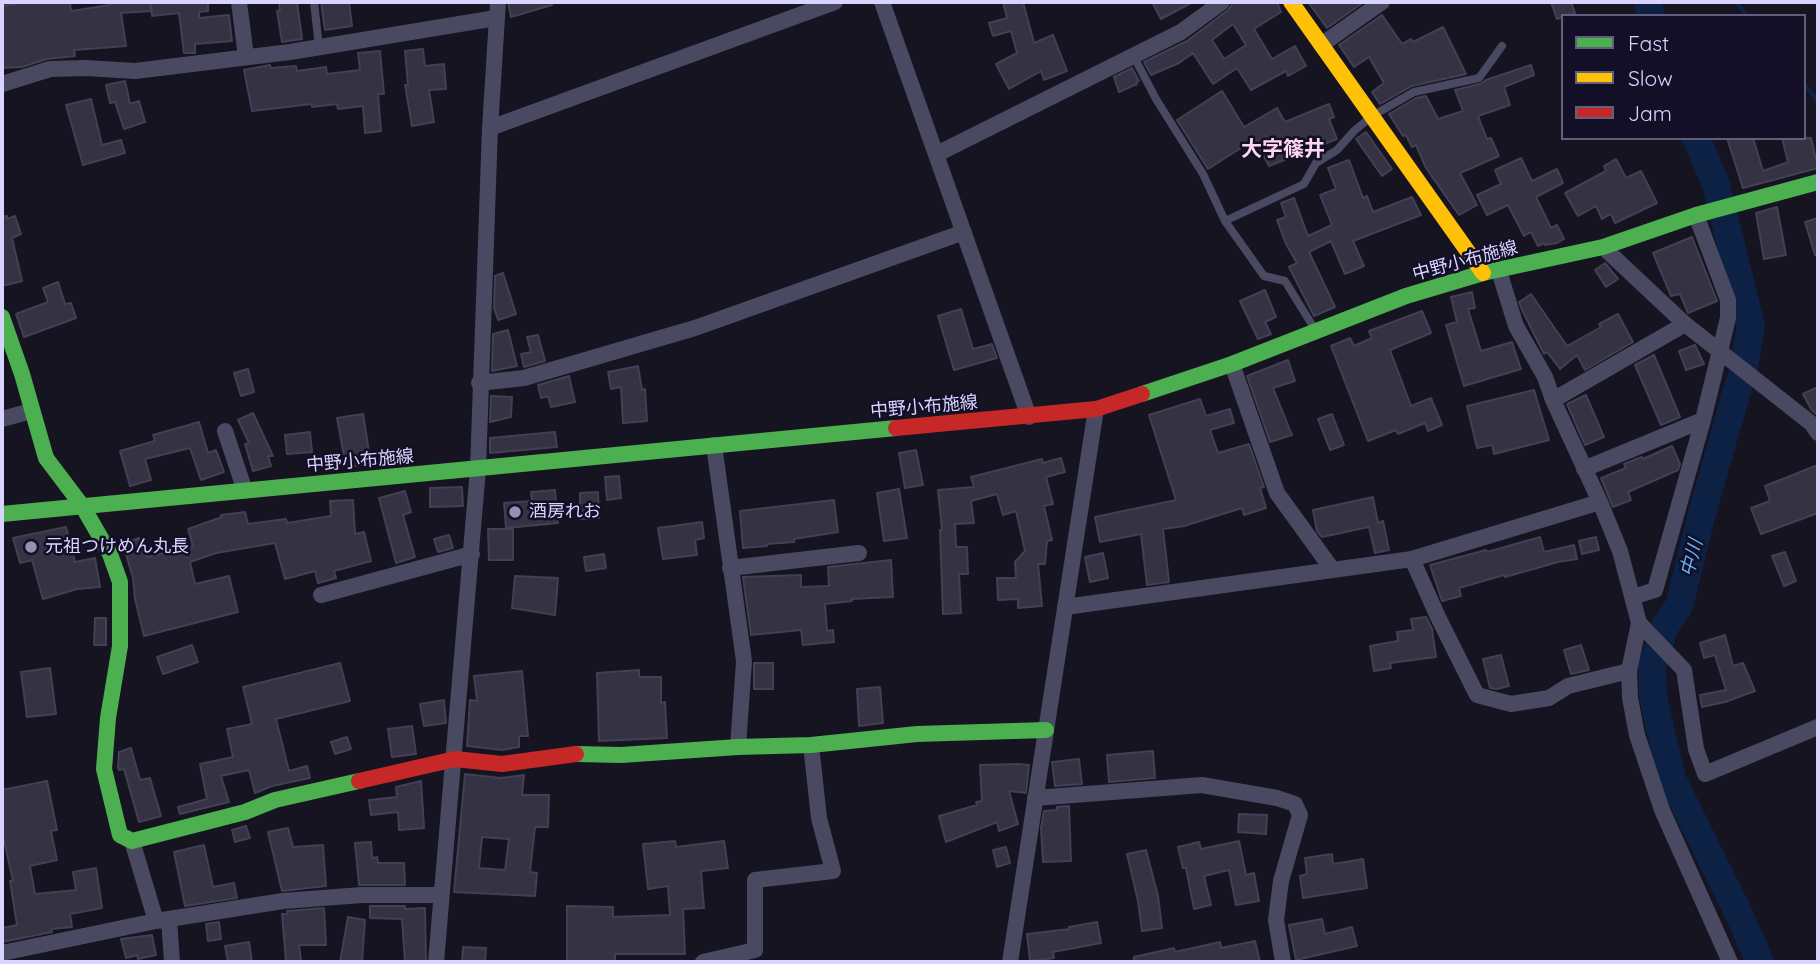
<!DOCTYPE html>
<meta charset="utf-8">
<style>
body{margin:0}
#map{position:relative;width:1820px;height:964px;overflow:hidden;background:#161421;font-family:Quicksand,sans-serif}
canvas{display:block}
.frame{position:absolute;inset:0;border:4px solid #d9d4ff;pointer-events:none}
.legend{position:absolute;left:1561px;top:14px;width:245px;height:126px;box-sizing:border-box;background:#130f26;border:2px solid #625e7d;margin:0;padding:9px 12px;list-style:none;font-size:21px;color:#d9d4ff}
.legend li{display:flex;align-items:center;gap:14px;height:35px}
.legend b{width:35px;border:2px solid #625e7d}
</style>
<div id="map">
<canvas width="1820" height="964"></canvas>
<div class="frame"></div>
<ul class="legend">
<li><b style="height:9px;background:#4caf50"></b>Fast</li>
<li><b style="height:9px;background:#ffc107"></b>Slow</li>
<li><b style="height:9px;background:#c62828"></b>Jam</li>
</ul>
</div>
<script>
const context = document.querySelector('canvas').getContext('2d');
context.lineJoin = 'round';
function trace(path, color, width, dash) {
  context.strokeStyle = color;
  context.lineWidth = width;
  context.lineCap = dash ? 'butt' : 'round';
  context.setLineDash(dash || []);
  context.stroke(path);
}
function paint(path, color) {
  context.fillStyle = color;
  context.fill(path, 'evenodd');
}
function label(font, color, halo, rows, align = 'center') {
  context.font = font + ' Quicksand,"Noto Sans JP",sans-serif';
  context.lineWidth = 5;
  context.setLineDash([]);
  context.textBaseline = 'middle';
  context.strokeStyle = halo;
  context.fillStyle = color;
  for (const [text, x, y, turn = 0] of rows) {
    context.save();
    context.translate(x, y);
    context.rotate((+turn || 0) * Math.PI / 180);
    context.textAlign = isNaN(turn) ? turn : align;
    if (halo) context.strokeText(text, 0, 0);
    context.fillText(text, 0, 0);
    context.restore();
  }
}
trace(new Path2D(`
 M1736,2L1747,16
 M1804,84L1818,101`), '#0d2144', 4.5);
trace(new Path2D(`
 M1648,2L1651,16
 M1696,138L1716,184L1751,326L1744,367L1702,513L1679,606L1665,626L1652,667L1653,697L1672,779L1738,912L1760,962`), '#0d2144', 28);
const building = new Path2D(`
 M29,2H70L71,11L110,5V2H150L151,11L121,13L126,46L74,50L75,56L47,59L22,67L2,68V6Z
 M151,2H208V11L199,12V18L229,15L232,41L195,44V53H184L179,13L152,16Z
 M279,2H297L302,39L282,42L277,11L280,10Z
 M321,2H349L352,26L325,30Z
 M508,2H551L552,5L511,17Z
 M1003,2H1023L1034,43L1053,35L1067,71L1044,80L1041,71L1009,89L996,64L1017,53L1011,31L993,36L989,23L1007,18Z
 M1152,2H1193L1161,19Z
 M1234,2H1277L1281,12L1254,29L1272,59L1295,46L1306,66L1288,76L1286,71L1251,90L1237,68L1213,84L1193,53L1179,63L1151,75L1144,62L1187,41L1228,10ZM1233,24L1246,45L1224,59L1212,40Z
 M1308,2H1364L1327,28Z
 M1551,2H1571L1575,13L1557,19Z
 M1382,15L1402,44L1411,39L1413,42L1443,27L1466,74L1412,86L1380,104L1372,92L1384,83L1369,57L1354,67L1339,45Z
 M423,49L425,66L444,64L446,89L429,90L434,122L412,126L405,85H408L405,51Z
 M380,51L384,94H378L381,131L365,133L363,106L338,109L337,104L312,107V104L252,111L244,70L270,65L271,68L296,66L297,71L326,67L327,74L360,70L358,53Z
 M1531,65L1534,75L1504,87L1510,105L1478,116L1487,139L1491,138L1499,156L1460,173L1477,205L1459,215L1426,168L1416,145L1412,147L1406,135L1403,136L1389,114L1416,98L1426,96L1438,119L1463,111L1455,90L1480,84L1486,80Z
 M1132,68L1139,81L1136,82L1137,84L1119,92L1114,77Z
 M125,81L130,104L139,101L145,122L124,129L115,102L110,103L106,85Z
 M1222,91L1244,127L1277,108L1285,122L1329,104L1334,117L1329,119L1337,139L1269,166L1255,139L1208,169L1177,120Z
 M91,99L102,145L121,140L125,153L83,165L66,105Z
 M1366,132L1392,169L1382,176L1356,139Z
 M1727,138H1753L1763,171L1788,162L1782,138H1811L1818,168L1743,188Z
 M1521,158L1532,181L1557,169L1563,183L1536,197L1551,228L1557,225L1564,239L1557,243L1545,245L1544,243L1538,246L1531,232L1524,236L1508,205L1487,215L1477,195L1501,184L1495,170Z
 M1616,159L1626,178L1641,171L1657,203L1615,223L1611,214L1602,219L1596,206L1578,216L1565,193L1606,171L1604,166Z
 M1349,160L1363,198L1367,196L1373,212L1412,197L1421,215L1353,241L1364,266L1345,274L1331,241L1309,252L1335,307L1314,316L1289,267L1297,263L1286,244L1277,220L1286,217L1281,203L1294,198L1308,236L1332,225L1320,195L1336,189L1328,168Z
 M1777,207L1786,255L1764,259L1756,213Z
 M7,216V219L15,216L21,234L12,238L22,281L2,286V217Z
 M1818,218V255H1815L1805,222Z
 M1692,237L1717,301L1688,313L1680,294L1671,296L1653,253Z
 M1605,263L1618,279L1606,287L1595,270Z
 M503,273L516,314L498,320L494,308L495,276Z
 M58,282L65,304L71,303L76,318L24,337L16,314L48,302L43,288Z
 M1265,290L1276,317L1265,322L1271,334L1258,339L1240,301Z
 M1472,292L1475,308L1468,309L1481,351L1512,342L1521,369L1464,386L1446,325L1457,322L1451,297Z
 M1531,294L1567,346L1601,327L1599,324L1618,314L1633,342L1585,370L1577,355L1560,369L1547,352L1544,354L1523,312L1519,302Z
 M961,309L973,349L992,344L997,358L954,370L938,316Z
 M1422,311L1431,333L1390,350L1411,406L1431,398L1442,425L1428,431L1425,423L1398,434L1396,430L1368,441L1331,346L1350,338L1354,346L1372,338L1369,331Z
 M508,330L517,366L492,371L493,334Z
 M538,335L545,361L524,367L521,354L531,352L527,337Z
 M1695,345L1704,364L1686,370L1679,351Z
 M1654,355L1680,417L1661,425L1635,365Z
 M1288,360L1295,381L1273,388L1292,435L1270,442L1247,376Z
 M638,366L642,390L645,389L647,421L623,423L621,387L611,389L608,372Z
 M248,369L254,392L241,396L234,373Z
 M569,376L575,402L551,407L548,396L541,398L538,385Z
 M1818,387V416L1811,409L1803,394Z
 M1534,390L1549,440L1494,454L1492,445L1477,448L1467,406Z
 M1586,395L1604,437L1585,445L1567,404Z
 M491,396L512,397L511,417L490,422Z
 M1200,399L1206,416L1230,409L1234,423L1210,430L1218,453L1249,444L1264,487L1260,488L1266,508L1244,515L1242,508L1184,526L1163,529L1169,582L1147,585L1141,534L1100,542L1095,517L1176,500L1149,415Z
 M253,413L273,456H268L271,466L253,471L245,444L249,443L238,420Z
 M363,414L371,464L346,467L337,418Z
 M1332,414L1344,445L1330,450L1318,419Z
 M199,422L208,453L216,450L224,472L201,480L190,448L145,459L151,480L130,486L120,451L155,441L153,435Z
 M310,432L312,452L287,454L285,435Z
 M555,432L557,447L490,453V438Z
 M1672,446L1680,464L1678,470L1628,492L1631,500L1613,507L1601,478L1626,468L1624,464L1642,457L1643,459Z
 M916,450L923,485L905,488L899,453Z
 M1061,458L1065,472L1046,477L1053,504L1044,506L1052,540L1047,541L1045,564H1038L1042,606L1018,608V599L998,600L997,578H1016L1015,562L1025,551L1016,511L1003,515L997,494L971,501L974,523L955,524L956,547H967L968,574H959L961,613L943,614L940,530H942L938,490L974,487L971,477L1042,459L1043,463Z
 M1818,465V513L1761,534L1751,508L1770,501L1765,486Z
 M619,476L621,498L607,500L605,477Z
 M462,487L463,506L430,507V488Z
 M899,489L907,538L884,541L877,493Z
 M555,490L558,523L506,528L504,503L532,501L531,492Z
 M405,491L411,512L403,515L415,557L396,563L379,498Z
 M598,492L599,518L580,519V493Z
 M1373,497L1378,523L1383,521L1389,550L1375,553L1369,527L1322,537L1317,531L1313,510Z
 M353,500L355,534L364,532L371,561L334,571L336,578L318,583L315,571L285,579L275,543L216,553L190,562L195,584L229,576L238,612L144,636L135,599L133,578L123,544L139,538L147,557L193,546L188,529L222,517L221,515L245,512L248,524L286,519L287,523L331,516L330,501Z
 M834,500L838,532L794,539V542L767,544V546L743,548L740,511Z
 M702,522L704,538L695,540L697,555L663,559L658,528Z
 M66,527L75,562L95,558L100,587L77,589L43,599L32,560L20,563L13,538Z
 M488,529H513V560H489Z
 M449,535L453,548L438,552L434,539Z
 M1540,537L1544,552L1574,545L1577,559L1558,562L1505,577L1504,575L1459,588L1461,596L1442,601L1430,565L1486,550L1487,552Z
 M1596,537L1599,550L1582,554L1579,541Z
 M1785,552L1796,581L1784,586L1772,556Z
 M1103,553L1108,578L1090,582L1085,557Z
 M604,554L606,568L586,571L584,557Z
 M891,560L893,597L851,599L852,601L825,604L827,631L833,630L834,642L803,645L801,630L751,635L743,577L801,575V587L829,586L828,567Z
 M515,576L558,578L555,615L512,608Z
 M1426,617L1432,629L1436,657L1390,663L1391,668L1374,671L1370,646L1398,641L1397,632L1413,630L1411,619Z
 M95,618H106V645H94Z
 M1725,635L1733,666L1743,663L1755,691L1725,702L1702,707L1700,695L1726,690L1715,655L1704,658L1700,643Z
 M192,645L198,662L163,674L157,657Z
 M1581,645L1589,670L1571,674L1564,650Z
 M1501,655L1509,686L1497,689L1490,688L1483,659Z
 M340,663L350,701L276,719L289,771L307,766L310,778L272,786L255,793L249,770L221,776L229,802L180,814L178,807L207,799L200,764L233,757L227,729L252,724L243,687Z
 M754,663H773V689H754Z
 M50,668L56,714L27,717L21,672Z
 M639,670V677H661V703L665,702L667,738L599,741L597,673Z
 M522,671L528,736H519V747L502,750L467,746L470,700L477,701L474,676Z
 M880,687L883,723L859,726L857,689Z
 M444,700L446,723L424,726L420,704Z
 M412,726L416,754L392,757L388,729Z
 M347,737L351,749L335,754L331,742Z
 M131,748L140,780L150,778L161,816L139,822L124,769L119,770L118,768L119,752Z
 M1153,751L1155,778L1109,782L1107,755Z
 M1079,759L1082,784L1055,786L1052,762Z
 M1018,764L1029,765L1026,793L1009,791L1018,824L999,831L997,822L946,842L939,816L977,805L976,802L982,801L980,765Z
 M465,774L501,778L524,775L522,795H549L548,827H535L530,872L537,873L535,896L454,892ZM482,837L509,839L505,870L479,868Z
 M47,781L57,830L51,831L57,860L30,866L35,894L76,890L73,872L96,868L102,908L70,914L72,927L51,929L52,932L2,942V928L17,925L10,881H13L4,840H2V790Z
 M421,781L424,828L399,830L398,812L371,815L369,800L397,797L396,787Z
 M1069,806L1071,861L1043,862L1041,828L1044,811L1057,810V807Z
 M1239,814L1267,815L1266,834L1238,832Z
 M246,826L250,838L235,842L232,830Z
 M288,828L293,847L323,845L326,886L282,891L268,832Z
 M675,841L676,847L724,841L728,868L701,871L704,908L683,909L685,954H615V962H567V906L613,907V917L670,915L668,886L648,889L643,844Z
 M1239,841L1246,875L1254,873L1259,901L1236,905L1229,870L1204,876L1211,905L1194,909L1186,868H1183L1178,847L1199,842L1201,849Z
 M371,842L372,858L377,857L378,863H404L405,885H359L355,843Z
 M204,845L213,887L234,883L237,898L185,906L174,852Z
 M1006,847L1010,863L997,867L993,850Z
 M1146,850L1158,896L1162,928L1142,931L1138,901L1127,854Z
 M1332,854L1333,864L1363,859L1367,888L1303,898L1300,876L1307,874L1305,858Z
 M370,906H405V909L425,908L426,962H405L402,919L370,918Z
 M324,908L326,945H299L301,961L286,962L282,914H288L287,911Z
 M348,917L365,920L362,962H340Z
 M1322,919L1325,934L1352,927L1357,946L1296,960L1289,925Z
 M219,922L221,939L208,941L206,924Z
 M1097,922L1101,943L1053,952L1054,958L1030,961L1027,934L1070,929L1069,927Z
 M152,935L156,955L138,959L137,955L126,958L121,939Z
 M1255,941L1260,962H1134V957L1174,948L1175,952L1220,942L1221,948Z
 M249,942L252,962H228L225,946Z
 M463,947L486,948L485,962H462Z`);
paint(building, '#343243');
trace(building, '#433f54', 2);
trace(new Path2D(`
 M314,2L319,47
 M1134,57L1156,99L1203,174L1225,221L1264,276L1285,281L1314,328
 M1225,221L1304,184L1316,163L1337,150L1354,131L1372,116L1414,92L1479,78L1502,46`), '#4a4962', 8);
trace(new Path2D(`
 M239,2L246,57
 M882,2L1029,417
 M1321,45L1382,2
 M2,84L50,69L85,68L135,71L290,52L496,18
 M490,128L835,2
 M937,154L1181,32L1222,2
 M1603,247L1685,324L1812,424L1818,433
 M1232,364L1277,493L1332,569
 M479,383L524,378L695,328L964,232
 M1553,400L1685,324
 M2,419L31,411
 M225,431L245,491
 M714,445L744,661L738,747
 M1584,469L1703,420L1728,318V300L1696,215
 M1600,502L1620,551L1639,623L1629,671L1630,698L1637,735L1662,810L1730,962
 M1412,559L1438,617L1477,695L1511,704L1549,698L1568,686L1629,671
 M730,568L859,553
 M321,595L472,554
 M1633,597L1655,590L1703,420
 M1065,607L1412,559L1600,502L1553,400L1545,377L1516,326L1499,271
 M1639,623L1684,670L1696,749L1705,774L1818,727
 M1035,798L1202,785L1277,798L1295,804L1300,815L1281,881L1276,920L1283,962
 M132,841L156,921
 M169,919L172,962
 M2,953L156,921L283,901L362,895H441
 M436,962L478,469L490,128L498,2
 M703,962L755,950V880L833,871L819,818L811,745
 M1010,962L1096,409`), '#4a4962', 16);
trace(new Path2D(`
 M2,317L22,374L46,458L83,507L110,554L120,582V646L108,718L104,769L120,835L132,841L245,812L275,800L359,781
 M1142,394L1232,364L1406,296L1483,273L1603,247L1696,215L1818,182
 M2,514L896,428
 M576,754L621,755L738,747L811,745L917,734L1046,730`), '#4caf50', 16);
trace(new Path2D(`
 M1291,2L1483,273`), '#ffc107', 16);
trace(new Path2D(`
 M896,428L1096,409L1142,394
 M359,781L455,759L502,764L576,754`), '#c62828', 16);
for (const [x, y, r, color] of [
 [515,512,7,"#9591b1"],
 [31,547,7,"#9591b1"]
]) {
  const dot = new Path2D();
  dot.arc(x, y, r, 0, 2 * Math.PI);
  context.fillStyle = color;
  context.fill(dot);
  trace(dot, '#130f26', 2.5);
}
label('18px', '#d9d4ff', '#130f26', [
 ["中野小布施線",1465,261,-15],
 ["中野小布施線",924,407,-5],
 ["中野小布施線",360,461,-5]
]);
label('18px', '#d9d4ff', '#130f26', [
 ["酒房れお",529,512],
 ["元祖つけめん丸長",45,547]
], 'left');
label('italic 19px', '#62b6ff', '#130f26', [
 ["中川",1692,558,-75]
]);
label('bold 21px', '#ffd6f0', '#130f26', [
 ["大字篠井",1283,150]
]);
</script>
